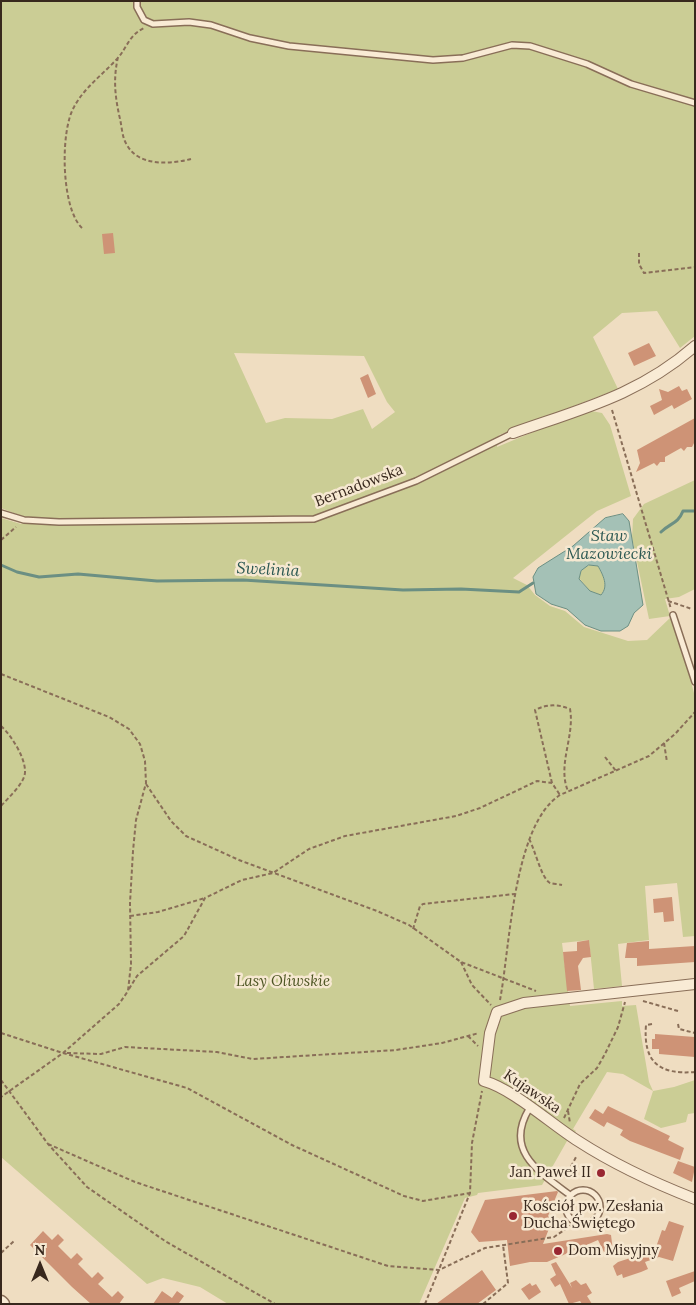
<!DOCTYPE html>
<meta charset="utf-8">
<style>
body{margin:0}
#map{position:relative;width:696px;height:1305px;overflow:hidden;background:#efddc1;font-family:Lora,serif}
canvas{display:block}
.frame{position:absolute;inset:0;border:2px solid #38281d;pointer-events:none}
.north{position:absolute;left:15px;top:1240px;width:50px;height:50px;-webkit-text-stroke:4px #f6e8d1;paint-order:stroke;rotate:0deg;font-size:14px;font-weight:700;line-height:20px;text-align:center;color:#38281d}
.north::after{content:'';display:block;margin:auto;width:18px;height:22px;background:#38281d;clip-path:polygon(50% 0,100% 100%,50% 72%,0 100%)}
</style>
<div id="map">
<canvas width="696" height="1305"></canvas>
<div class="frame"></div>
<div class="north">N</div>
</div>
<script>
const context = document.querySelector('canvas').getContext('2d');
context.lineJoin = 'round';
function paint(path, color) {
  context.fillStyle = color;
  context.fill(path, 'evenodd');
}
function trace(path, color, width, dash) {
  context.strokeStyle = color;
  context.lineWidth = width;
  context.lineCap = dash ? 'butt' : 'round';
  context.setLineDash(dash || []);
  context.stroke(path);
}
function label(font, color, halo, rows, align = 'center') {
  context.font = font + ' Lora,serif';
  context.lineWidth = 5;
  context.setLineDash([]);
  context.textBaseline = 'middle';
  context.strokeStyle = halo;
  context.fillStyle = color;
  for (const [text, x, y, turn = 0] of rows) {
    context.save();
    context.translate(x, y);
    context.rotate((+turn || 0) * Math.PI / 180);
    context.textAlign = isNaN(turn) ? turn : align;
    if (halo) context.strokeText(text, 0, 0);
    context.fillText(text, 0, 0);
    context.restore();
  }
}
paint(new Path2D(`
 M1,1H695V336L680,348L657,311L622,313L593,337L618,389L499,435L497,447L586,410L602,413L610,425L631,496L597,511L513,578L527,585L535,595L550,606L565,611L584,627L628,641L647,640L671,617L682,647L695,697V936L683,937L677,883L645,886L649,940L618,944L622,986L594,989L589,940L562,943L570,1006L622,1001V1006L636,1005L649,1082L653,1091L674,1087L695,1080V1113L688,1114L686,1122L661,1128L644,1119L653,1091L623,1074L607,1072L573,1129L576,1131L567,1141L542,1185L478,1193L477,1195L465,1198L419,1304H228L200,1287L163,1278L147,1284L1,1157V518L21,524L29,519L1,508ZM234,353L364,356L387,402L395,412L372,429L363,409L332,419L285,418L266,423Z
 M695,480V589L679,597L665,599L670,616L649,619L632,538L633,519L644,504Z
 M589,565L598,566C603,575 609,586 601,595L590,591L579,578L581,571Z`), '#cbcd95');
const water = new Path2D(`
 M623,514L629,521L643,605L634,613L628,626L620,631H601L585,625L567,609L551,604L536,594L533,577L538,568L573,546L605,518ZM589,565L598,566C603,575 609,586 601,595L590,591L579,579L581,571Z`);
paint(water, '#a4c1b6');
trace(water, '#6b8f83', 1);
trace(new Path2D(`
 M661,532C670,523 678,524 683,511H695
 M1,565L17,572L39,577L78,574L157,581L243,580L403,590L461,589L519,592L533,583`), '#6b8f83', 3);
paint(new Path2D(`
 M113,233L115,253L104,254L102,234Z
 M649,343L656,356L634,366L628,353Z
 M368,374L376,394L368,398L360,378Z
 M679,386L682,391L687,389L692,399L674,409L672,405L654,415L650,406L662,400L659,389L668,392Z
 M695,418V441L692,447H687L684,451L681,448L665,457V462H660L657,466L654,463L636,472L640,463L637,450Z
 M672,897L674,921L664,922L663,912L654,913L653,899Z
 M589,940L591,957L583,958L578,966L581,990L567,991L563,952L577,951V942Z
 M649,941V949L695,946V962L637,966V958H625L627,943Z
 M655,1034L695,1037V1057L659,1054V1049H652V1039H655Z
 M608,1106L670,1136L668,1140L684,1148L680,1160L630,1141L620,1135L623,1130L607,1122L604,1127L589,1118L595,1109L603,1114Z
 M678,1161L695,1167L692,1182L673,1173Z
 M557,1191L558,1192L548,1216L552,1221L543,1244L607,1234L611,1235L613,1251L604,1252L598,1240L547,1262H530L510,1266L507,1240L479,1242L471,1232L485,1200Z
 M669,1221L684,1226L673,1261L659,1257L645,1262L648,1269L641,1272L623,1278L622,1274L617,1276L613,1266L618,1262L655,1250L662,1230L665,1231Z
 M43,1231L52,1240L58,1234L64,1240L58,1246L71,1259L77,1253L83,1259L78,1264L92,1278L98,1272L104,1278L98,1284L112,1297L118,1291L124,1297L119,1304H91L72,1287L30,1245Z
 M556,1262L572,1288L570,1283L576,1280L581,1285L586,1283L592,1293L587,1296L592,1304H582L580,1301L569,1304L560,1284L555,1287L550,1279L556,1275L551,1264Z
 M482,1270L496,1290L477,1304H436Z
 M695,1271V1281L679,1288L681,1293L672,1297L666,1281Z
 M530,1283L532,1286L536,1284L541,1292L529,1300L521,1289Z
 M162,1291L172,1298L177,1291L184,1296L179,1303L181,1304H153Z`), '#ce9376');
const service = new Path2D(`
 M137,1V7L144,20L153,24L189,22L211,25L250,38L289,46L433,60L463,58L512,45L530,46L587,64L631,84L695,103
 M1,513L24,520L59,522L314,519L416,481L513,433
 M673,615L695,682
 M529,1109C504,1151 539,1172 570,1195
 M566 1207a17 17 0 1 1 34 0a17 17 0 1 1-34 0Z`);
const minor = new Path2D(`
 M513,433C581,409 639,395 695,346
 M695,984L524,1003L497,1012L490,1033L484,1081C513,1089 551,1124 578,1141C615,1165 654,1183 695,1199`);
const tertiary = new Path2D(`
 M1,1302L3,1304`);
trace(service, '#896e58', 8);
trace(minor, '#896e58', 12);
trace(tertiary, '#896e58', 15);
trace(new Path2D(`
 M118,57C113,79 115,97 120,119C122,127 122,138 127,145C139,167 171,164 191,159
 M82,228C61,208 60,131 74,107C84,88 102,75 117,59C127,48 129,35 144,28
 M639,253V264L644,273L695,267
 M612,410L671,609
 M1,540L16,527
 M668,601L692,609
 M1,674L109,717L129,729L140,744L145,761L146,783L136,820L133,851L130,903L131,964L128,991L119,1004L63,1053L1,1097
 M1,726C11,735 25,757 25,771C26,782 8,798 1,806
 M664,743L667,762
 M605,757L616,771
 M552,783L535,710C547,704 558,704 570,709C575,736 557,765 568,791
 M146,784L171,821L186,836L239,860L377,911L409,925L461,962L536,991
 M529,839C535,849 541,878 550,883C553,884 558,884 562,885
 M130,916L158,912L205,898
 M413,929L420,906L423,904L515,894
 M461,962L472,985L491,1005
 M129,989L137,976L184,936L205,898L242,880L273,873L309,849L345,836L456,816L480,808L537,781L552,783L560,795
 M500,1000C510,948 513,825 560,795L649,756L675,734L695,712
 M643,1001L678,1011
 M652,1024L646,1025C643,1062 659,1075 695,1072
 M678,1024L679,1029L695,1033
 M1,1033L63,1053L187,1088L292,1145L404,1196L423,1201L470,1193
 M468,1036L478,1046
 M67,1053L101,1054L125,1047L217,1052L253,1059L396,1050L442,1043L479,1033
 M1,1080L48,1144L87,1187L165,1241L275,1304
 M568,1111L570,1123
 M564,1118L580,1084L597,1068L605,1054L618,1027L625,1002
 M48,1144L135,1182L388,1266L439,1270L485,1248L554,1237L576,1222
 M565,1178L576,1157
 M1,1253L14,1241
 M425,1304L470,1193L472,1143L482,1091
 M483,1304L508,1283L503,1245`), '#896e58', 2, [4, 2.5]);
trace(service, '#f9ebd5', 5);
trace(minor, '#f9ebd5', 10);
trace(tertiary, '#f9ebd5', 12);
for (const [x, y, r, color] of [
 [601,1173,5,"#992732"],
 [513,1216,5,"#992732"],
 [558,1251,5,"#992732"]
]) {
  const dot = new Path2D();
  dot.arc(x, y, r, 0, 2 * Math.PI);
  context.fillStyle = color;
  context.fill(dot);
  trace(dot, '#f6e8d1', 2);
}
label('15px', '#38281d', '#f6e8d1', [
 ["Bernadowska",359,486,-21],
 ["Kujawska",532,1092,34]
]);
label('italic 15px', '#4d5523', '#f6e8d1', [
 ["Lasy Oliwskie",283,982]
]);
label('15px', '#38281d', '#f6e8d1', [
 ["Jan Paweł II",591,1173,"right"],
 ["Kościół pw. Zesłania",523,1207],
 ["Ducha Świętego",523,1224],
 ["Dom Misyjny",568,1251]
], 'left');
label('italic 16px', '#2c5852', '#f6e8d1', [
 ["Staw",609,536],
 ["Mazowiecki",609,554],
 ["Swelinia",268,570,3]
]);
</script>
